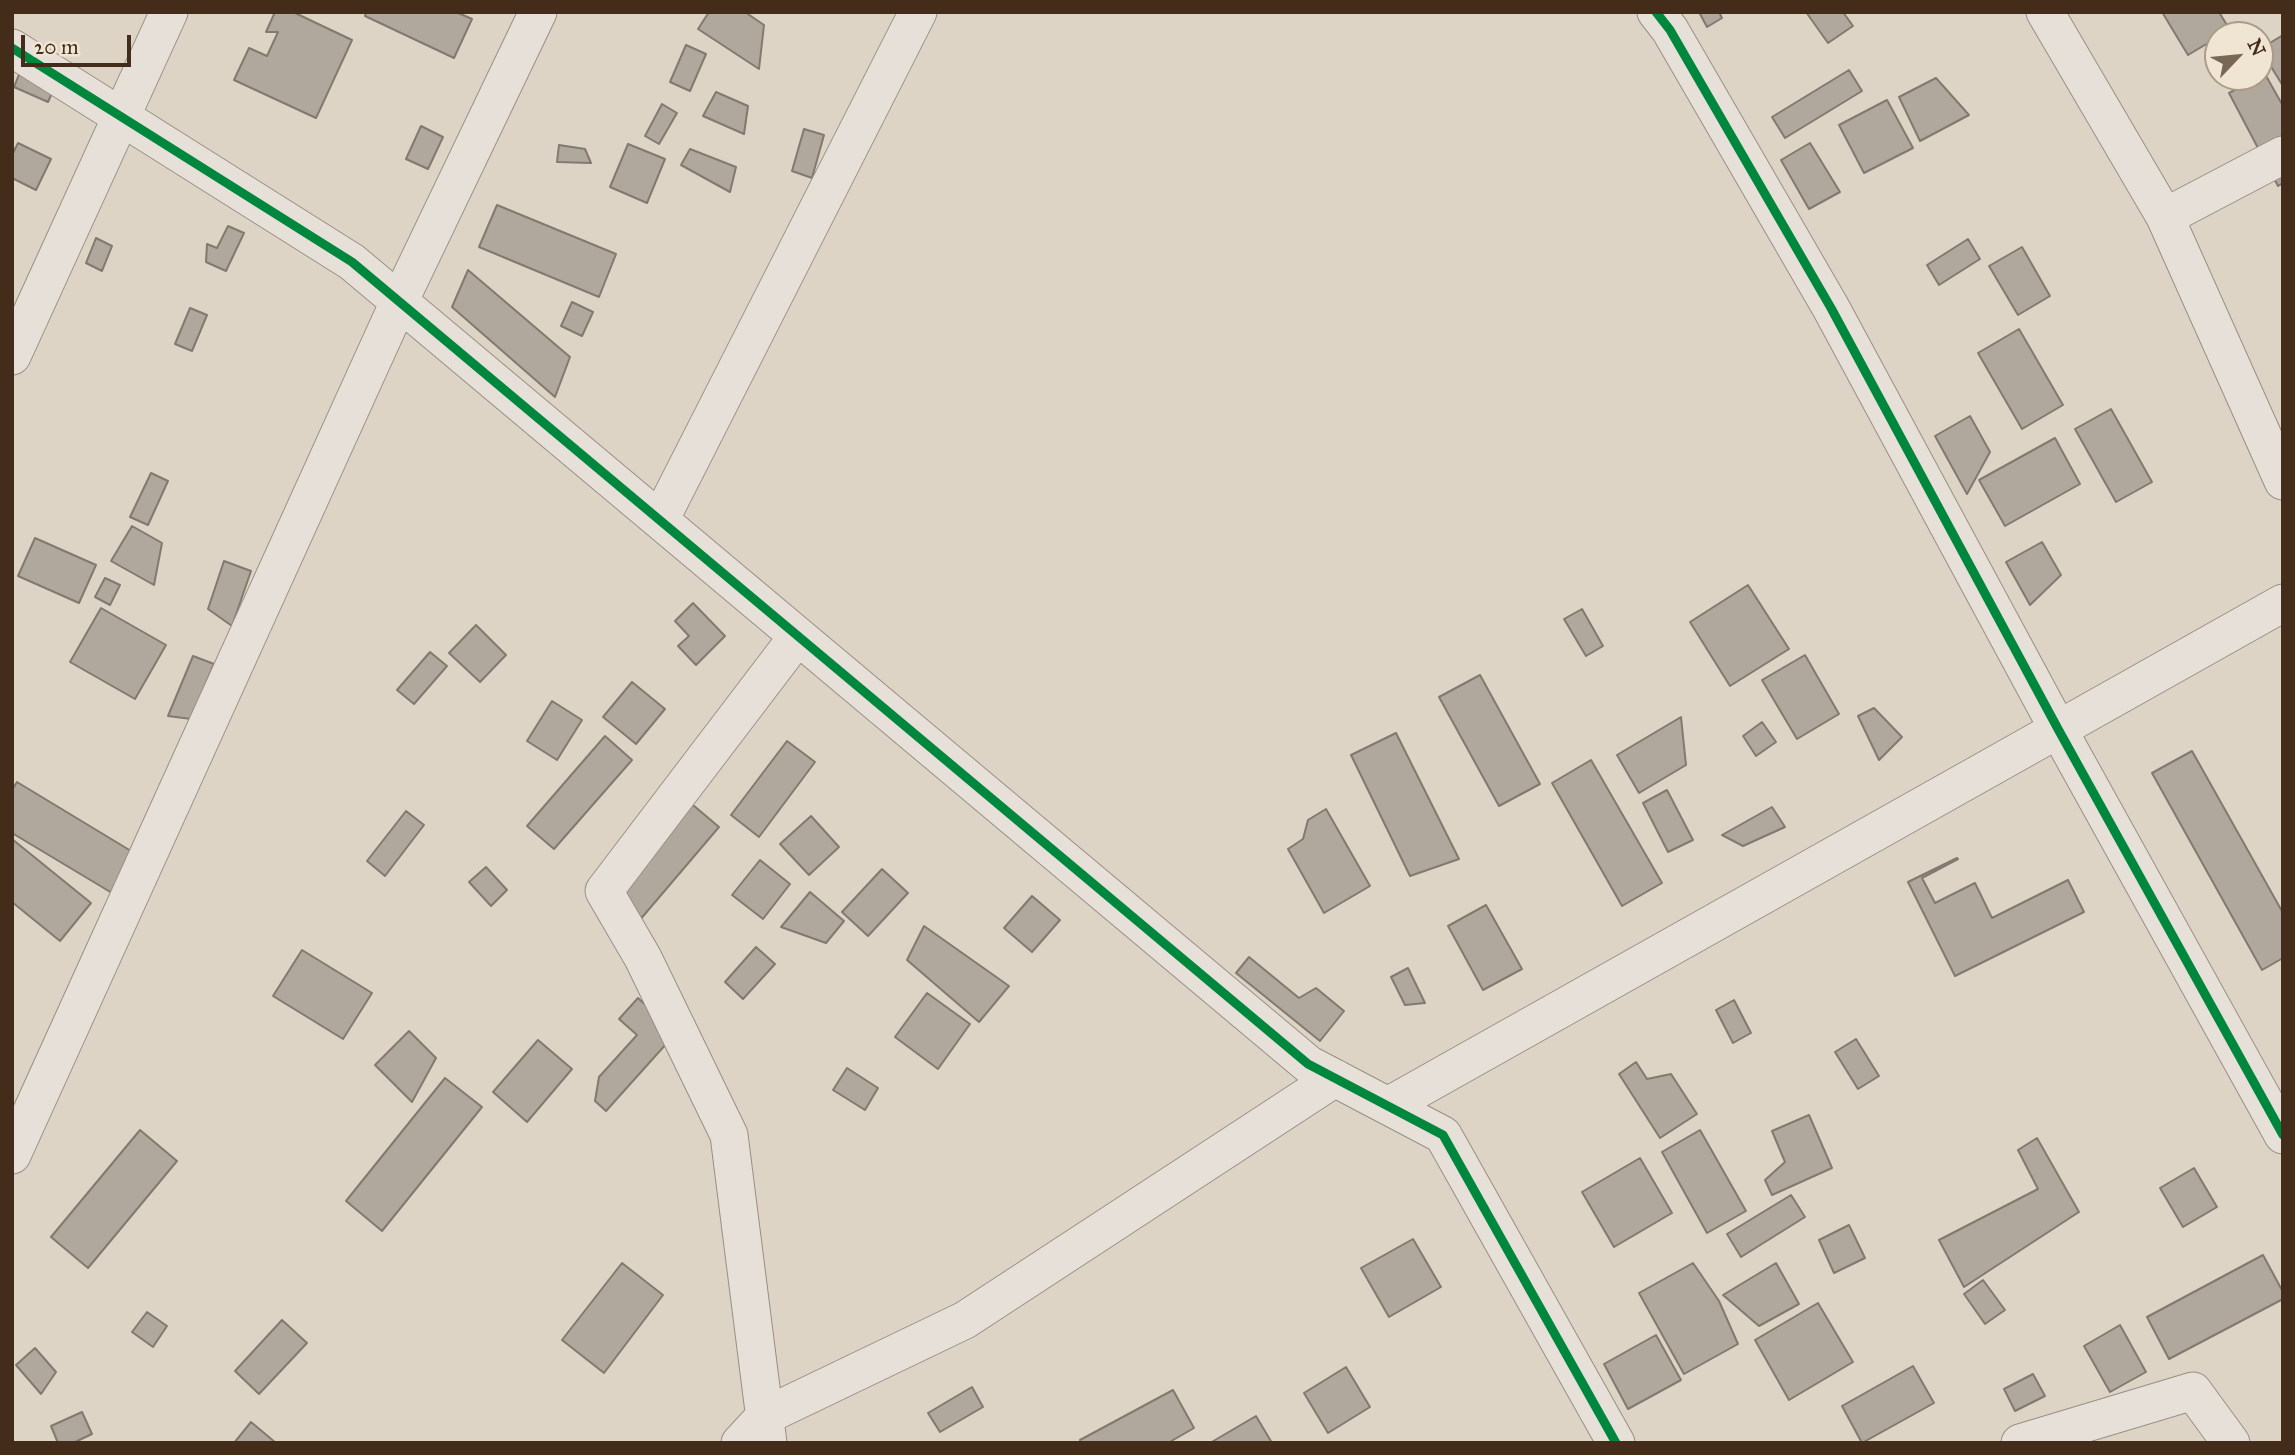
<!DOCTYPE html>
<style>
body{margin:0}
#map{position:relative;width:2295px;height:1455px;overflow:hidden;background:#ded4c6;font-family:"IM FELL Great Primer",serif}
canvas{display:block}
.frame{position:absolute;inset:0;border:14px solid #432d1a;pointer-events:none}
.north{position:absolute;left:2204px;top:21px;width:70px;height:70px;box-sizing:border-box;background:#f0e4d3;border:2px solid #ab9b89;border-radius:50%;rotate:64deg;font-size:19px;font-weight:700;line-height:28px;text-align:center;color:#432d1a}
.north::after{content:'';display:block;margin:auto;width:24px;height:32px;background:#796756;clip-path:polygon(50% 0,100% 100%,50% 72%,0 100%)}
.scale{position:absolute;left:21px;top:35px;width:110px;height:32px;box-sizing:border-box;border:4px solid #432d1a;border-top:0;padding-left:9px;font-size:21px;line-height:24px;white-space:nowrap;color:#432d1a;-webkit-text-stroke:5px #f0e4d3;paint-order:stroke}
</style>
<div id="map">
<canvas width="2295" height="1455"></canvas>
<div class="frame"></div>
<div class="north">N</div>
<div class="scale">20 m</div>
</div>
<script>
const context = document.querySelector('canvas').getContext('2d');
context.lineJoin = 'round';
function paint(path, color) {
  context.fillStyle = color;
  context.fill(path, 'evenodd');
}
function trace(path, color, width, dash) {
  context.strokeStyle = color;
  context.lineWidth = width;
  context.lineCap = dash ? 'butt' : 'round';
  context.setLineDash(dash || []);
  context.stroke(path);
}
const building = new Path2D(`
 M275,12H293L352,40L316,118L234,80L249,48L267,56L278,32H266Z
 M366,12H456L472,19L454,58L365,16Z
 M709,12H745L764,25L759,69L698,29Z
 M1699,12H1719L1722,18L1707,27Z
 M1806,12H1843L1853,26L1828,43Z
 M2162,12H2219L2230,30L2188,55Z
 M2283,35V86L2260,49Z
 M686,45L706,54L690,91L670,82Z
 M22,67L57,82L48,102L14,87Z
 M1849,70L1862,91L1785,138L1772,117Z
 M2265,74L2283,106V183L2278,186L2229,93Z
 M1936,78L1969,115L1920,141L1899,97Z
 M716,92L748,106L744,134L703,116Z
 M1887,100L1913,148L1864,173L1839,125Z
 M662,104L677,113L659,144L645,136Z
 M421,126L443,137L428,169L406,159Z
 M804,129L824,135L812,178L792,171Z
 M18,143L51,159L36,190L12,178V155Z
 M1810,143L1840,192L1809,209L1781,160Z
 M628,144L665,159L647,203L610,187Z
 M559,145L585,149L591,163L557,162Z
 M690,149L736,167L730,192L681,165Z
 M497,205L616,254L599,297L479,247Z
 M228,226L244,233L226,271L206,262L207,244L217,248Z
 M96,238L112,246L102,271L86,263Z
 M1968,239L1980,259L1939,285L1927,265Z
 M2022,247L2050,296L2018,315L1989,266Z
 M468,270L570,357L555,397L452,307Z
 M572,302L593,312L582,336L561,326Z
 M190,308L207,315L192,351L175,344Z
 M2019,329L2063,405L2022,429L1978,353Z
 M2111,409L2152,482L2116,502L2075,429Z
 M1970,416L1990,452L1967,494L1935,436Z
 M2055,438L2080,484L2005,526L1979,480Z
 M151,473L168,481L148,525L130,517Z
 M132,526L162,543L154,585L111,561Z
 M35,538L96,565L79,603L18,576Z
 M2042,542L2061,575L2030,605L2006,562Z
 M224,561L251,571L232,626L208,609Z
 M105,578L120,585L110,605L95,597Z
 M1748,585L1789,649L1730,686L1690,622Z
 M693,603L725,636L696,665L678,646L689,636L675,621Z
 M101,608L166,645L135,699L70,662Z
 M1582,609L1603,646L1586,656L1564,619Z
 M476,625L506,655L480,682L449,653Z
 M430,652L447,666L414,704L397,690Z
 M1805,655L1839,714L1797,739L1762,680Z
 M193,656L214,664L191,719L168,716Z
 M1480,675L1540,784L1499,806L1439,697Z
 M632,682L665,709L636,744L603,717Z
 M552,701L582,720L557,760L527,741Z
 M1874,708L1902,737L1879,760L1858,716Z
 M1681,717L1686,765L1639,793L1617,755Z
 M1762,722L1776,742L1756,756L1743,736Z
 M1396,733L1459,859L1410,876L1351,755Z
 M605,736L632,760L554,849L527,826Z
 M787,741L815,762L759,837L731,815Z
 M2192,751L2283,913V958L2262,970L2152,773Z
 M1591,760L1662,883L1622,906L1552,783Z
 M17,782L136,854L112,893L12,833V790Z
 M1667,790L1693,840L1668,852L1643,803Z
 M680,794L719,827L633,928L593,896Z
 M1772,807L1785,827L1743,846L1722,835Z
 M1326,809L1370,886L1324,913L1288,849L1303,839L1308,820Z
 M406,811L424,825L385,876L367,861Z
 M811,816L839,847L809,875L780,844Z
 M12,839L91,903L60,941L12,902Z
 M1957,858L1958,859L1922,878L1935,903L1975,883L1992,918L2068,880L2084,912L1955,976L1908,882Z
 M760,860L790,884L763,919L732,895Z
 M486,867L507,890L491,906L469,882Z
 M882,869L908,893L868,936L842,912Z
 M810,892L844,921L826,943L781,927Z
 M1032,896L1060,920L1032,952L1004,928Z
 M1486,905L1522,969L1483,990L1448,926Z
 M924,926L1009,986L979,1022L907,960Z
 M756,947L775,964L743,999L725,982Z
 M302,950L372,993L343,1039L273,996Z
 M1249,957L1299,998L1316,988L1344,1011L1320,1041L1236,973Z
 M1408,968L1425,1003L1405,1005L1391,977Z
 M927,993L970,1024L938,1069L895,1037Z
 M638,998L676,1033L606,1111L595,1101L599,1077L637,1035L619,1019Z
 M1734,1000L1751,1033L1733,1043L1716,1010Z
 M409,1031L436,1058L412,1102L375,1065Z
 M1856,1039L1879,1076L1858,1089L1835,1052Z
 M538,1040L572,1069L527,1122L493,1092Z
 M1636,1062L1647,1079L1671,1074L1697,1114L1660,1138L1619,1074Z
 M847,1068L878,1088L865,1110L833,1090Z
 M445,1078L482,1107L382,1231L346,1201Z
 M1809,1115L1832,1168L1772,1195L1765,1180L1785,1162L1772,1131Z
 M140,1130L177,1161L88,1268L51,1237Z
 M1700,1130L1746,1211L1707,1233L1662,1152Z
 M2037,1138L2079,1212L1964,1287L1939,1240L2038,1189L2018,1150Z
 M1640,1158L1672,1213L1614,1247L1582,1192Z
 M2194,1168L2217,1207L2183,1227L2160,1188Z
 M1791,1195L1805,1217L1741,1257L1727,1234Z
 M1849,1225L1865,1258L1834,1273L1819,1240Z
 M1413,1239L1441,1287L1389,1317L1361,1268Z
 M2263,1255L2283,1292V1299L2169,1359L2147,1317Z
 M622,1263L663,1295L604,1373L562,1340Z
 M1693,1263L1719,1301L1738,1344L1684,1374L1639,1293Z
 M1776,1263L1799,1304L1759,1326L1723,1295Z
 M1983,1280L2005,1310L1985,1324L1964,1294Z
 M1818,1303L1853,1362L1789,1400L1755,1340Z
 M147,1312L167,1326L153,1347L132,1332Z
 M282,1320L307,1343L259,1394L235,1371Z
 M2120,1325L2146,1372L2110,1392L2084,1346Z
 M1656,1335L1681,1380L1628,1409L1604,1364Z
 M35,1348L56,1372L41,1394L16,1365Z
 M1913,1366L1934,1403L1862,1443L1842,1406Z
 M1346,1367L1370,1407L1328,1433L1304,1393Z
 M2033,1374L2045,1396L2015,1411L2004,1389Z
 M972,1387L983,1407L940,1432L928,1413Z
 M1173,1390L1194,1428L1168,1443H1081L1080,1440Z
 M82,1412L92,1434L73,1443H58L51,1426Z
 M1256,1416L1272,1443H1210Z
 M251,1422L276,1443H234Z`);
paint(building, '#b0a89d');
trace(building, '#82796f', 2);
const minor = new Path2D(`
 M1656,12L1670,30L1831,308L2058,729L2283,1135
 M2045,12L2165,217L2283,481
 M12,48L352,262L1308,1064L1443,1135L1616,1443
 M2165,217L2283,155
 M12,356L169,12
 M660,520L918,12
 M1388,1106L2283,603
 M12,1155L399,302L538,12
 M740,1443L765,1416L965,1320L1335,1078
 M768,1443L729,1135L643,958L604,891L798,636
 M2020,1443L2193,1391L2231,1443`);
trace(minor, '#988f85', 39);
trace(minor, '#e6e0d9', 37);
trace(new Path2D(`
 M1656,12L1670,30L1831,308L2058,729L2283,1135
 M12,48L352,262L1308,1064L1443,1135L1616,1443`), '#00873e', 9);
</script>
